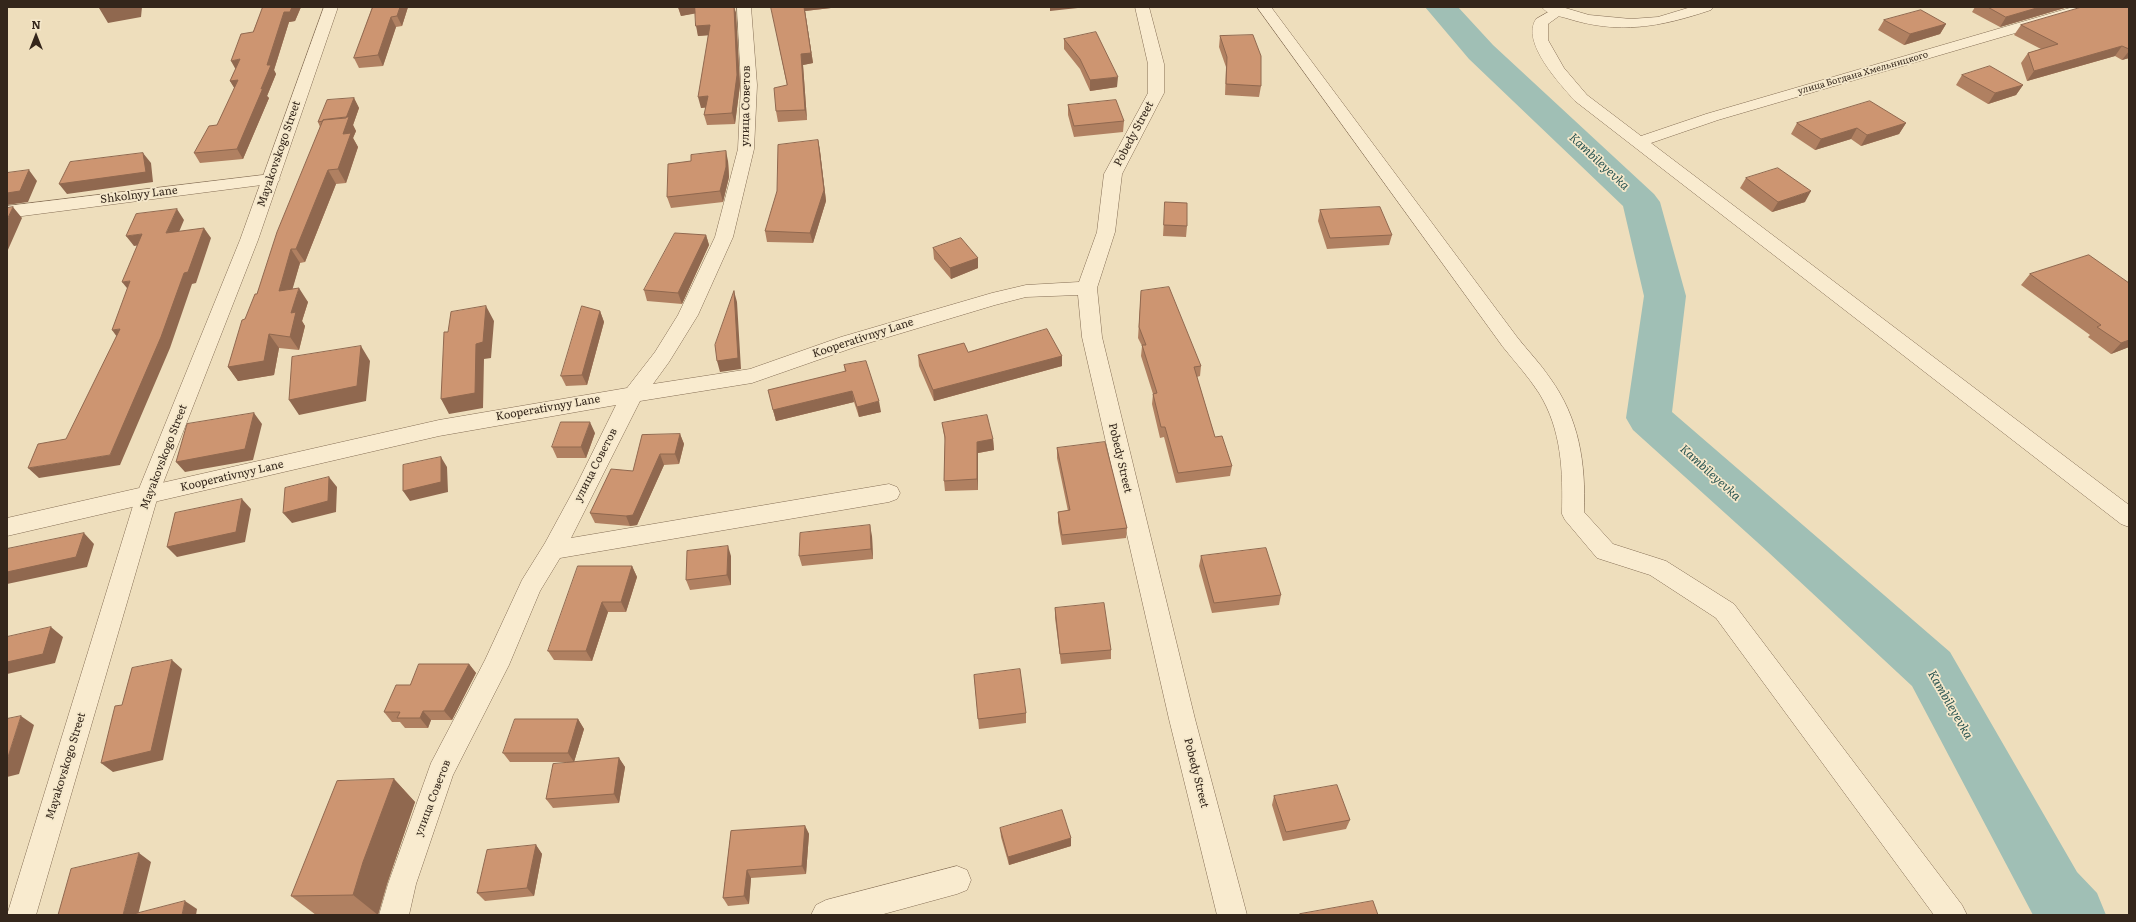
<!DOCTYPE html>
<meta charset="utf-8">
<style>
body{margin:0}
#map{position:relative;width:2136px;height:922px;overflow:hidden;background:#eedebc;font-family:Literata,serif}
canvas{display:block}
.frame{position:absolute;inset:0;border:8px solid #34261b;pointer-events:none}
.north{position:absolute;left:16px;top:16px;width:40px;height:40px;-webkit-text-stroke:3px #f5e8cb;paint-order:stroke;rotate:0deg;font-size:11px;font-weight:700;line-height:16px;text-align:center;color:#34261b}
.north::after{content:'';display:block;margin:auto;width:14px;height:18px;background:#34261b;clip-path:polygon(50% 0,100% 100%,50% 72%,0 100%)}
</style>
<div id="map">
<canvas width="2136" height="922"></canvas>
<div class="frame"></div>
<div class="north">N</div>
</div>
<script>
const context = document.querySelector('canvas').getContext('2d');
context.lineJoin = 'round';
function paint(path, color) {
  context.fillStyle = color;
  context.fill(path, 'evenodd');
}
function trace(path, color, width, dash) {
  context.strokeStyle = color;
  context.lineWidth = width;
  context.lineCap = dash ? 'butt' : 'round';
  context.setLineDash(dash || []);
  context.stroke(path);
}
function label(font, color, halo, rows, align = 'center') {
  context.font = font + ' Literata,serif';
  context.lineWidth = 3.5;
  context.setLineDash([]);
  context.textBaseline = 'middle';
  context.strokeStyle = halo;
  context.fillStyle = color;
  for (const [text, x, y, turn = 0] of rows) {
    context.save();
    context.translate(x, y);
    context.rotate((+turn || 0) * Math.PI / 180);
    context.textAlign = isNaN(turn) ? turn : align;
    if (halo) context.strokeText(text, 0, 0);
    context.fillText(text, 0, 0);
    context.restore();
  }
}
paint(new Path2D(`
 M1425,7H1458L1493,45L1654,194L1660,202L1686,296L1672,412L1950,652L2077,872L2097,893L2106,915H2033L1912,686L1767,551L1633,430L1626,418L1644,296L1623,206L1469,59Z`), '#a0bfb5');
const minor = new Path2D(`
 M737,7H751L757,85L754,149L733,237L698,315L669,362L653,384L750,369L841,337L992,293L1026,285L1079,282L1097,232L1104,174L1148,93V64L1135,7H1149L1164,64V93L1122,174L1115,232L1097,288L1102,337L1195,719L1247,915H1217L1169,719L1082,337L1078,295L1026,297L995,305L855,347L752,383L640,401L571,538L889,484L897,487L900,493L897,499L889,502L560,558L540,591L509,665L453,775L416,884L409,915H379L388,884L431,763L485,660L522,580L545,543L577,484L616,405L439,436L7,536V518L439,420L627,388L655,352L678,315L715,237L738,149L741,85Z
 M1257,7H1271L1517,337C1528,351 1540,363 1550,378C1579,418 1586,463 1584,512L1613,544L1666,561L1734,604L1962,905L1967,915H1934L1716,618L1650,575L1597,558L1565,520L1562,514C1563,472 1562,430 1539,393C1528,376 1515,362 1503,347Z
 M1557,7L1564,8L1566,11L1548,24V40L1564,68L1587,95L1641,136L1706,114L2073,7H2096L2094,10L1718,120L1651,143L2129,505V527L2121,524L1575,101C1561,85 1520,42 1536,19Z
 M271,174L277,175L280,179L277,183L7,218V206Z
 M957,866L967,870L971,880L967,890L957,894L880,915H811L816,905L826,900Z`);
const tertiary = new Path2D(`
 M324,7H338L258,240L158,496L36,915H7L136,496L240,240Z
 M1542,7H1562L1589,15L1631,19L1658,17L1691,7H1713L1711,10C1660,27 1619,35 1566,18C1559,16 1546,14 1542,7Z`);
trace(minor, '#856e55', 1);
trace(tertiary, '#856e55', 1);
paint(minor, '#f9ebcf');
paint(tertiary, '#f9ebcf');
paint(new Path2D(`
 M263,7H301L295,21L289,22L274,70L276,74L267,96L269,98L243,159L200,163L194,153L217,125L235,88L230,81L253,32Z
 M372,7H408L402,26L396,27L383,66L359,68L354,58L372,8Z
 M678,7H734L736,13L740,85L735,124L707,125L704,115L706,107L701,108L708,35L698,36L695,13L681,16Z
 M771,7H831V8L805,11L813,63L803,65L807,120L778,122L776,111L787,85Z
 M1975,7H2068L2000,27L1972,12Z
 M2129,7V58L2122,60L2115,56L2027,81L2021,63L2028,53L2041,49L2014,35L2021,25Z
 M1884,20L1946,24L1940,34L1904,45L1878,30Z
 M1220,36L1261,86L1259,97L1225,95L1226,67L1219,47Z
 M1064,39L1117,87L1090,91L1080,69L1064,49Z
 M1962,75L2023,85L2016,95L1988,104L1956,85Z
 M354,98L359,108L353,125L356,131L353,138L358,147L346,183L336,184L305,262L300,263L292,289L308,302L302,321L305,326L299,350L279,348L274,375L238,381L228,367L245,319L257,294L320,127L318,122Z
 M1068,105L1124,121L1123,132L1074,137L1068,115Z
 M1797,123H1906L1899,134L1861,146L1851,139L1815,150L1791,134Z
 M818,140L820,151L826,201L813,243L767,242L765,231Z
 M728,161L729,177L723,202L671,208L667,197Z
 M1746,178L1805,202L1772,212L1740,188Z
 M1165,202L1187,226L1186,237L1163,236Z
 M1320,210L1392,235L1389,245L1327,249L1318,221Z
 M706,235L709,245L682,304L647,301L644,290Z
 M933,248L978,258V268L951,279L934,259Z
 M2089,255L2129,347L2111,354L2088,337L2090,335L2021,285L2030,274Z
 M1141,291L1201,366L1200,376L1197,377L1215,437L1232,466L1230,476L1176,483L1164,437L1160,438L1152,404L1153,394L1141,356L1142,346L1138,338Z
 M600,311L604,322L587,385L566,386L561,376Z
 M968,352L1062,356V366L934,401L919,366L918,355Z
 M844,365L881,412L859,417L854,402L776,421L773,410L845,372Z
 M942,423L993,439L994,450L978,453V490L945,491L944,481L945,441Z
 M595,433L586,458H557L552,447Z
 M680,434L684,444L679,464L664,465L637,525L630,526L595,523L590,513L633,471Z
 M1057,448L1127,528L1126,538L1062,545L1058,522V512L1068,511L1057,458Z
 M872,536L873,559L802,566L799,556Z
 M731,556V585L690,590L686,580Z
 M1201,556L1281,595L1279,605L1212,613L1199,566Z
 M632,566L637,577L626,612H608L592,661L554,660L548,651Z
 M1055,608L1111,650V659L1061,664L1055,618Z
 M469,664L476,673L452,720H431L428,728H405L400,722H392L384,712L410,685Z
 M974,675L1026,713V723L979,729Z
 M578,719L584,729L574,762L619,758L625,767L619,803L553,808L546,799L567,762H510L503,753Z
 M394,779L415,802L387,884L378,915H316L291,896Z
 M1274,796L1350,820L1346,829L1283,841L1272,805Z
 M805,826L809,834L806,874L751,878L749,904L728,906L723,898L731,831Z
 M1000,828L1071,838V846L1009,865L1001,837Z
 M536,845L542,854L534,896L485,901L477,893Z`), '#b08061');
paint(new Path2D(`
 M103,7H142L141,17L108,23L99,8Z
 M292,7H301L295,21L289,22L274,70L276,74L267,96L269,98L243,159L237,149L261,89L267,65L284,12Z
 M400,7H408L402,26L397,16Z
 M678,7H696L698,13L681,16Z
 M734,7L736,13L740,85L735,124L732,113Z
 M804,7H831V8L805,11L813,63L803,65L807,120L805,110L801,54Z
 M1050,7H1087L1050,11Z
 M2040,7H2068L2000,27L2006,17Z
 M391,17L396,27L383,66L378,55Z
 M1946,24L1940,34L1904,45L1910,34Z
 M710,25L712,35L698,36L696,26Z
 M2122,46L2115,56L2027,81L2034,71Z
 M2129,51V58L2122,60Z
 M240,59L236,70L231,61Z
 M1118,77L1117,87L1090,91V80Z
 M238,80L236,91L230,81Z
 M2023,85L2016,95L1988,104L1995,93Z
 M708,96L711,107L701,108L698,97Z
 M354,98L359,108L353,125L356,131L353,138L358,147L346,183L338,169L345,119Z
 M1906,123L1899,134L1861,146L1867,135Z
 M1857,128L1851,139L1815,150L1821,139Z
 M818,140L820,151L826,201L813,243L810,233Z
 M726,151L728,161L729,177L723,202L720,191Z
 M143,153L151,163L153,182L67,194L59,184Z
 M29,170L37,181L28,202L7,205V193Z
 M328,170L336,184L305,262L296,249Z
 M1811,191L1805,202L1772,212L1778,202Z
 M13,207L22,218L7,252V220Z
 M177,209L184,220L174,244L166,233Z
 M204,228L211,238L196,283L192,284L170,348L120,465L39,478L28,468L110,455L184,273Z
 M142,234L150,244L134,246L126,236Z
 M706,235L709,245L682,304L678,293Z
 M291,249L300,263L288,305L279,291Z
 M978,258V268L951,279L950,268Z
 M130,281L131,293L122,282Z
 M299,288L308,302L302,321L305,326L299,350L290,337L291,313Z
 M734,291L737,302L741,369L720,372L717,361Z
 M486,306L494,321L491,358L484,359L483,408L449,414L441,399L476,344Z
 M600,311L604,322L587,385L582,375Z
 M120,329V341L112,330Z
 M269,334L279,348L274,375L238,381L228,367Z
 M2129,340V347L2111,354L2121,343Z
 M361,346L370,361L366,401L299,415L289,400Z
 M1062,356V366L934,401L933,390Z
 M852,391L854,402L776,421L773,410Z
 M879,401L881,412L859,417L857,407Z
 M254,413L262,424L253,460L185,472L176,462Z
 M590,422L595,433L586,458L581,447Z
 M680,434L684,444L679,464L675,454Z
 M993,439L994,450L978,453V490L977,479V442Z
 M660,454L664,465L637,525L630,526L626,516Z
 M441,457L447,467L448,492L410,501L403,491Z
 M329,477L337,487L336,512L292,523L283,513Z
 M242,499L251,509L245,542L177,557L167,547Z
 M870,525L872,536L873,559L871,549Z
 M84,533L94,544L87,567L7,584V572Z
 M728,546L731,556V585L727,575Z
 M632,566L637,577L626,612L621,602Z
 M602,602L608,612L592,661L586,651Z
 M51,627L63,637L55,663L7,674V662Z
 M172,660L182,669L163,760L113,772L101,763Z
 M469,664L476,673L452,720L444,711Z
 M423,711L431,720L428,728L420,718Z
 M21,716L34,725L19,774L7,777V760Z
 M578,719L584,729L574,762L568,753Z
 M619,758L625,767L619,803L614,794Z
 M394,779L415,802L387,884L378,915L353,895L363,862Z
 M805,826L809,834L806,874L802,866Z
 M1071,838V846L1009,865L1008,857Z
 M536,845L542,854L534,896L527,888Z
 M139,853L151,862L138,915H123Z
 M747,870L751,878L749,904L744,896Z
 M185,901L197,909L196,915H182Z`), '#90684f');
const building = new Path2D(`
 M263,7H292L290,12H284L267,65H271L261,89L263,88L237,149L194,153L209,126L217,125L238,80L230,81L240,59L231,61L241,34L253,32Z
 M373,7H400L397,16L391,17L378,55L354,58Z
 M695,7H734L737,75L732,113L704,115L708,96L698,97L710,25L696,26Z
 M771,7H804L811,53L801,54L805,110L776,111L774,88L787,85Z
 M1988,7H2040L2006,17Z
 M2082,7H2129V49L2122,46L2034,71L2028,53L2058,44L2021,25Z
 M1921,10L1946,24L1910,34L1884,20Z
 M1096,32L1118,77L1090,80L1080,59L1064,39Z
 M1253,35L1261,56V86L1226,84L1227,57L1220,36Z
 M1990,66L2023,85L1995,93L1962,75Z
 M354,98L346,118L323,120V121L318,122L327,100Z
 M1116,100L1124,121L1074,126L1068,105Z
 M1870,101L1906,123L1867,135L1857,128L1821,139L1797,123Z
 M349,117L343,134L351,133L338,169L328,170L296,249H291L279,291L299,288L291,313L296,312L290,337L269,334L264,361L228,367L242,320L245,319L255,294H257L277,232L323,120Z
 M818,140L824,190L810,233L765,231L777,191L778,145Z
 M726,151V167L720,191L667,197L668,164L691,161V155Z
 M143,153L146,172L59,184L70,162Z
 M1778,168L1811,191L1778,202L1746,178Z
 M29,170L20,191L7,193V173Z
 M1165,202L1187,203V226L1164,225Z
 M13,207L7,220V208Z
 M1380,207L1392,235L1330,238L1320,210Z
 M177,209L166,233L204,228L188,272L184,273L161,337L110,455L28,468L38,444L66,439L120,329L112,330L130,281L122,282L142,234L126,236L136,214Z
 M675,233L706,235L678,293L644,290Z
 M961,238L978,258L950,268L933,248Z
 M2089,255L2129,283V340L2121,343L2097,327L2101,325L2030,274Z
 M1169,287L1201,366L1194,367L1215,437L1222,436L1232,466L1178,473L1165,427H1161L1153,394L1157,393L1142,345H1146L1139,327L1141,291Z
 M734,291L738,358L717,361L715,345Z
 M486,306L483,342L476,344L475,393L441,399L444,332H448L451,312Z
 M582,306L600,311L582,375L561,376Z
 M1047,329L1062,356L933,390L918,355L964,343L968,352Z
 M361,346L357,386L289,400L292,357Z
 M866,361L879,401L857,407L852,391L773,410L768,390L846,371L844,365Z
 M254,413L245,449L176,462L187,424Z
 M987,415L993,439L977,442V479L944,481L945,437L942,423Z
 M561,422H590L581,447H552Z
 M680,434L675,454H660L633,515L626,516L590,513L611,469L633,471L642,435Z
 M1105,442L1127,528L1062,535L1058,512L1070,510L1057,448Z
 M441,457V482L403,491V465Z
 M329,477L328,501L283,513L285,488Z
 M242,499L236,532L167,547L175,513Z
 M870,525L871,549L799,556L800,533Z
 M84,533L76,557L7,572V549Z
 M728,546L727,575L686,580L687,551Z
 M1266,548L1281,595L1214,603L1201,556Z
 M578,566H632L621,602H602L586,651H548Z
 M1104,603L1111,650L1060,654L1055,608Z
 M51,627L43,654L7,662V637Z
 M172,660L151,751L101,763L115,706L122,705L132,668Z
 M419,664H469L444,711H423L420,718H397L400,712H384L396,685H410Z
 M1020,669L1026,713L978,719L974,675Z
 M21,716L7,760V719Z
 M515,719H578L568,753H503Z
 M619,758L614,794L546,799L553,764Z
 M394,779L363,862L353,895L291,896L337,781Z
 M1337,785L1350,820L1286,832L1274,796Z
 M1062,810L1071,838L1008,857L1000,828Z
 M805,826L802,866L747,870L744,896L723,898L731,831Z
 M536,845L527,888L477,893L487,850Z
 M139,853L123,915H58L71,869Z
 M185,901L182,915H130Z
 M1373,901L1378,915H1301L1300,914Z`);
paint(building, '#cd9571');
trace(building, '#90684f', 1);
label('9px', '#34261b', '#f5e8cb', [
 ["улица Богдана Хмельницкого",1863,73,-16]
]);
label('11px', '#34261b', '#f5e8cb', [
 ["улица Советов",746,106,-89],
 ["Pobedy Street",1134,134,-62],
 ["Mayakovskogo Street",279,154,-71],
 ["Shkolnyy Lane",139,195,-7],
 ["Kooperativnyy Lane",863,338,-18],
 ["Kooperativnyy Lane",548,408,-10],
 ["Mayakovskogo Street",164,457,-69],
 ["Pobedy Street",1120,458,77],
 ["улица Советов",596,465,-63],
 ["Kooperativnyy Lane",232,476,-13],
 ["Mayakovskogo Street",66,766,-73],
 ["Pobedy Street",1196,773,76],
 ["улица Советов",433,798,-69]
]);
label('italic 12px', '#295451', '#f5e8cb', [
 ["Kambileyevka",1599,162,43],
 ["Kambileyevka",1710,473,42],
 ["Kambileyevka",1950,705,60]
]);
</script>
